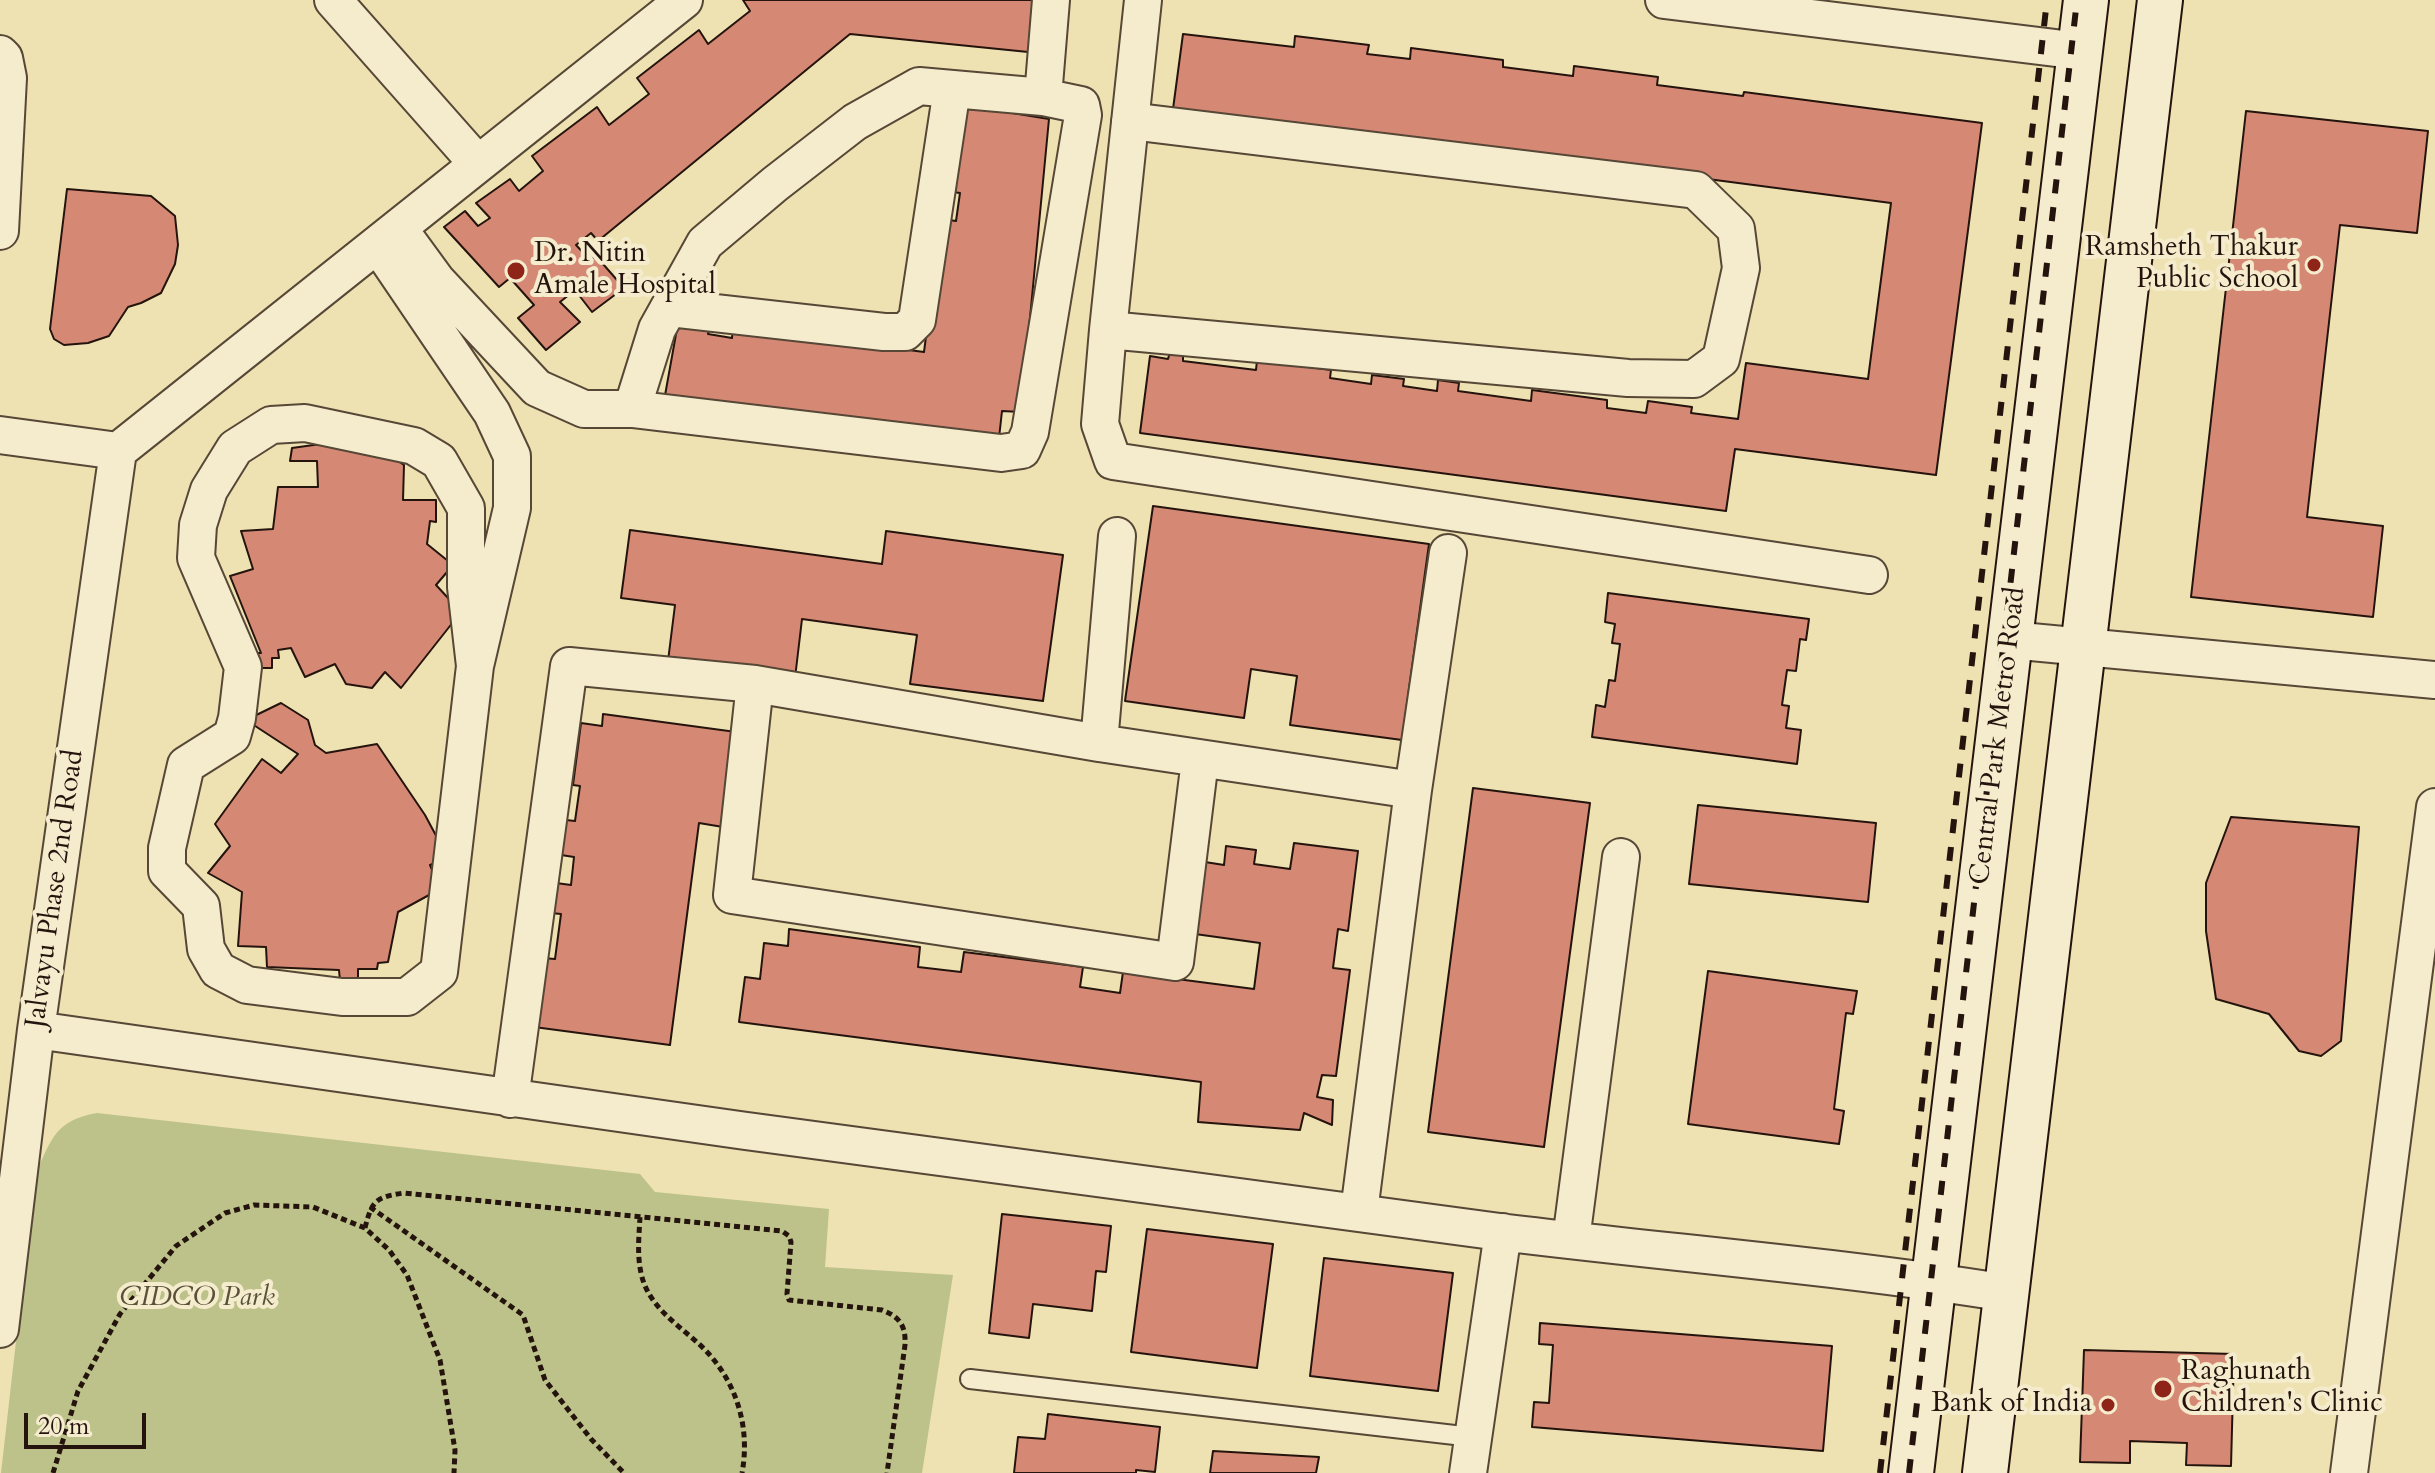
<!DOCTYPE html>
<style>
body{margin:0}
#map{position:relative;width:2435px;height:1473px;overflow:hidden;background:#eee1b2;font-family:Cardo,serif}
canvas{display:block}
.scale{position:absolute;left:24px;top:1413px;width:122px;height:36px;box-sizing:border-box;border:4px solid #24140d;border-top:0;padding-left:10px;font-size:24px;line-height:28px;white-space:nowrap;color:#24140d;-webkit-text-stroke:6px #f4eccd;paint-order:stroke}
</style>
<div id="map">
<canvas width="2435" height="1473"></canvas>
<div class="scale">20 m</div>
</div>
<script>
const context = document.querySelector('canvas').getContext('2d');
context.lineJoin = 'round';
function paint(path, color) {
  context.fillStyle = color;
  context.fill(path, 'evenodd');
}
function trace(path, color, width, dash) {
  context.strokeStyle = color;
  context.lineWidth = width;
  context.lineCap = dash ? 'butt' : 'round';
  context.setLineDash(dash || []);
  context.stroke(path);
}
function label(font, color, halo, rows, align = 'center') {
  context.font = font + ' Cardo,serif';
  context.lineWidth = 8;
  context.setLineDash([]);
  context.textBaseline = 'middle';
  context.strokeStyle = halo;
  context.fillStyle = color;
  for (const [text, x, y, turn = 0] of rows) {
    context.save();
    context.translate(x, y);
    context.rotate((+turn || 0) * Math.PI / 180);
    context.textAlign = isNaN(turn) ? turn : align;
    if (halo) context.strokeText(text, 0, 0);
    context.fillText(text, 0, 0);
    context.restore();
  }
}
paint(new Path2D(`
 M97,1113L640,1174L655,1192L829,1209L825,1267L953,1275L922,1473H1L35,1175C52,1139 54,1121 97,1113Z`), '#bcc28a');
const building = new Path2D(`
 M743,0H1043L1038,53L850,34L598,241L591,233L576,245L590,260L596,256L624,288L592,312L575,290L560,302L580,322L546,350L518,318L534,305L510,278L499,287L444,227L465,211L478,226L490,218L476,203L510,179L519,191L543,171L532,156L597,107L609,125L649,94L637,78L699,30L708,44L750,11Z
 M1183,34L1294,47L1295,36L1369,45L1367,54L1410,59L1411,48L1503,60V67L1573,76L1574,66L1658,77L1657,85L1743,96L1744,92L1982,123L1936,475L1735,449L1726,511L1140,433L1150,356L1168,359L1170,352L1183,353V361L1256,370L1257,360L1331,370L1330,378L1371,384L1372,375L1404,379L1403,386L1437,391L1438,380L1459,383L1458,391L1531,401L1532,390L1607,400V408L1646,413L1648,401L1692,407L1691,413L1738,419L1746,363L1868,379L1891,203L1173,109Z
 M957,104L1049,119L1021,412L1002,411L999,438L664,401L678,323L711,324L708,334L732,338L733,327L924,352L941,219L956,221L960,193L945,191Z
 M2246,111L2428,131L2417,233L2340,225L2307,517L2383,526L2373,617L2191,597Z
 M67,189L151,196L175,216L178,245L175,264L161,293L141,303L128,307L109,336L88,343L64,345L54,339L50,329Z
 M364,438L404,465L403,500H436V522L430,521L427,544L453,565L436,585L461,612L401,688L385,672L372,688L346,684L335,664L305,677L291,648L278,650L279,658H272V668H254L253,653H261L230,576L253,569L241,531L273,529L278,487H318L317,461H290L292,448Z
 M1153,506L1429,544L1402,740L1290,725L1297,676L1251,669L1244,718L1125,701Z
 M630,530L882,564L886,531L1063,555L1043,701L910,684L917,635L802,619L795,678L668,661L675,605L621,598Z
 M1608,593L1809,619L1806,640L1800,639L1796,671L1787,670L1782,705L1789,706L1786,728L1801,730L1797,764L1592,737L1596,705L1605,707L1609,680L1615,681L1620,644L1612,643L1615,624L1605,622Z
 M281,703L308,720L315,745L326,753L377,744L425,815L448,858L430,865L440,889L398,912L388,962L378,963L377,969H358V983L340,981L339,970L267,967L266,947L238,946L242,892L208,873L230,846L215,824L262,759L281,773L298,754L246,720Z
 M603,714L736,732L723,827L699,823L670,1045L534,1027L543,958L555,959L561,914L551,913L556,883L571,885L574,857L561,855L566,820L575,821L580,786L573,785L581,723L602,726Z
 M1473,788L1590,803L1544,1147L1428,1132Z
 M1698,805L1876,823L1868,902L1689,884Z
 M2231,817L2359,827L2341,1041L2321,1056L2299,1051L2269,1014L2216,999L2206,931V883Z
 M1294,843L1358,851L1348,931L1338,929L1333,968L1350,970L1336,1076L1322,1075L1317,1097L1333,1100L1332,1125L1304,1113L1300,1130L1198,1122L1201,1082L739,1022L745,977L760,979L764,943L788,946L789,929L920,947L918,967L961,972L964,952L1083,967L1080,987L1120,993L1123,972L1254,989L1260,943L1195,934L1205,862L1224,865L1226,846L1256,850L1254,864L1290,869Z
 M1708,971L1857,991L1853,1014L1846,1013L1834,1109L1844,1111L1839,1144L1688,1124Z
 M1002,1214L1111,1226L1106,1272L1096,1271L1092,1311L1033,1304L1029,1338L989,1333Z
 M1147,1229L1273,1244L1257,1368L1131,1352Z
 M1324,1258L1453,1273L1438,1391L1310,1376Z
 M1540,1323L1832,1346L1823,1451L1532,1427L1534,1402L1549,1403L1553,1345L1539,1344Z
 M2084,1350L2234,1354L2231,1466L2186,1465L2187,1443L2130,1441V1463L2080,1462Z
 M1048,1414L1160,1427L1155,1472L1136,1470V1473H1014L1018,1437L1045,1439Z
 M1213,1451L1319,1457L1316,1473H1210Z`);
paint(building, '#d58975');
trace(building, '#24140d', 2);
const lane = new Path2D(`
 M970,1379L1472,1437`);
const street = new Path2D(`
 M333,0L478,164
 M1143,0L1108,330L1100,424L1113,461L1869,575
 M1664,0L2080,51
 M0,54L4,58L8,78L0,231
 M399,229L437,281L537,388L584,409H632L1001,453L1022,450L1030,432L1083,115L1081,105L1043,97L1051,0
 M378,245L492,413L512,456V508L475,666L439,972L407,997H342L247,985L218,970L206,949L201,906L167,871V848L186,765L232,736L237,718L243,667L196,558L198,525L209,490L235,448L271,425L305,423L414,446L439,461L466,508V587L475,666
 M670,308L884,332H905L917,320L952,89
 M1108,330L1628,378L1694,379L1721,359L1741,268L1736,229L1696,190L1130,121
 M632,409L657,329L705,243L775,184L855,122L919,86L1043,97
 M0,435L118,451L684,0
 M1117,536L1099,743L1413,790L1359,1212
 M2010,640L2435,680
 M755,684L732,895L1175,962L1200,760
 M1413,790L1448,553
 M36,1030C523,1101 1012,1169 1500,1232C1669,1253 1838,1266 2006,1293
 M510,1099L569,666L755,684L1099,743
 M1571,1240L1621,857
 M0,1329L36,1030L118,451
 M1468,1473L1503,1232
 M2349,1473L2435,807`);
const secondary = new Path2D(`
 M1911,1473L2086,0
 M1985,1473L2160,0`);
trace(lane, '#564736', 22);
trace(street, '#564736', 40);
trace(secondary, '#24140d', 48);
trace(new Path2D(`
 M370,1207L523,1315L545,1380L591,1439L624,1473
 M640,1217C639,1235 637,1255 641,1273C648,1306 676,1323 699,1344C735,1377 751,1425 742,1473
 M365,1228C372,1200 376,1197 404,1193L782,1231L789,1236L791,1242L787,1294L789,1300L882,1310C900,1317 906,1326 905,1345L887,1473
 M53,1473L78,1391L120,1314L176,1246L225,1213L254,1205L313,1207L365,1228L389,1250L407,1275L440,1360L455,1450L454,1473`), '#24140d', 5, [6, 4]);
trace(lane, '#f4eccd', 18);
trace(street, '#f4eccd', 36);
trace(secondary, '#f4eccd', 44);
trace(new Path2D(`
 M1880,1473L2047,0
 M1909,1473L2077,0`), '#24140d', 6, [14, 14]);
for (const [x, y, r, color] of [
 [2314,265,8,"#8f2418"],
 [516,271,10,"#8f2418"],
 [2163,1389,10,"#8f2418"],
 [2108,1405,8,"#8f2418"]
]) {
  const dot = new Path2D();
  dot.arc(x, y, r, 0, 2 * Math.PI);
  context.fillStyle = color;
  context.fill(dot);
  trace(dot, '#f4eccd', 3);
}
label('28px', '#24140d', '#f4eccd', [
 ["Ramsheth Thakur",2298,249],
 ["Public School",2298,281],
 ["Dr. Nitin",534,255,"left"],
 ["Amale Hospital",534,287,"left"],
 ["Raghunath",2181,1373,"left"],
 ["Children's Clinic",2181,1405,"left"],
 ["Bank of India",2092,1405]
], 'right');
label('28px', '#24140d', '#f4eccd', [
 ["Central Park Metro Road",1999,736,-83],
 ["Jalvayu Phase 2nd Road",56,889,-82]
]);
label('italic 28px', '#595139', '#f4eccd', [
 ["CIDCO Park",197,1299]
]);
</script>
